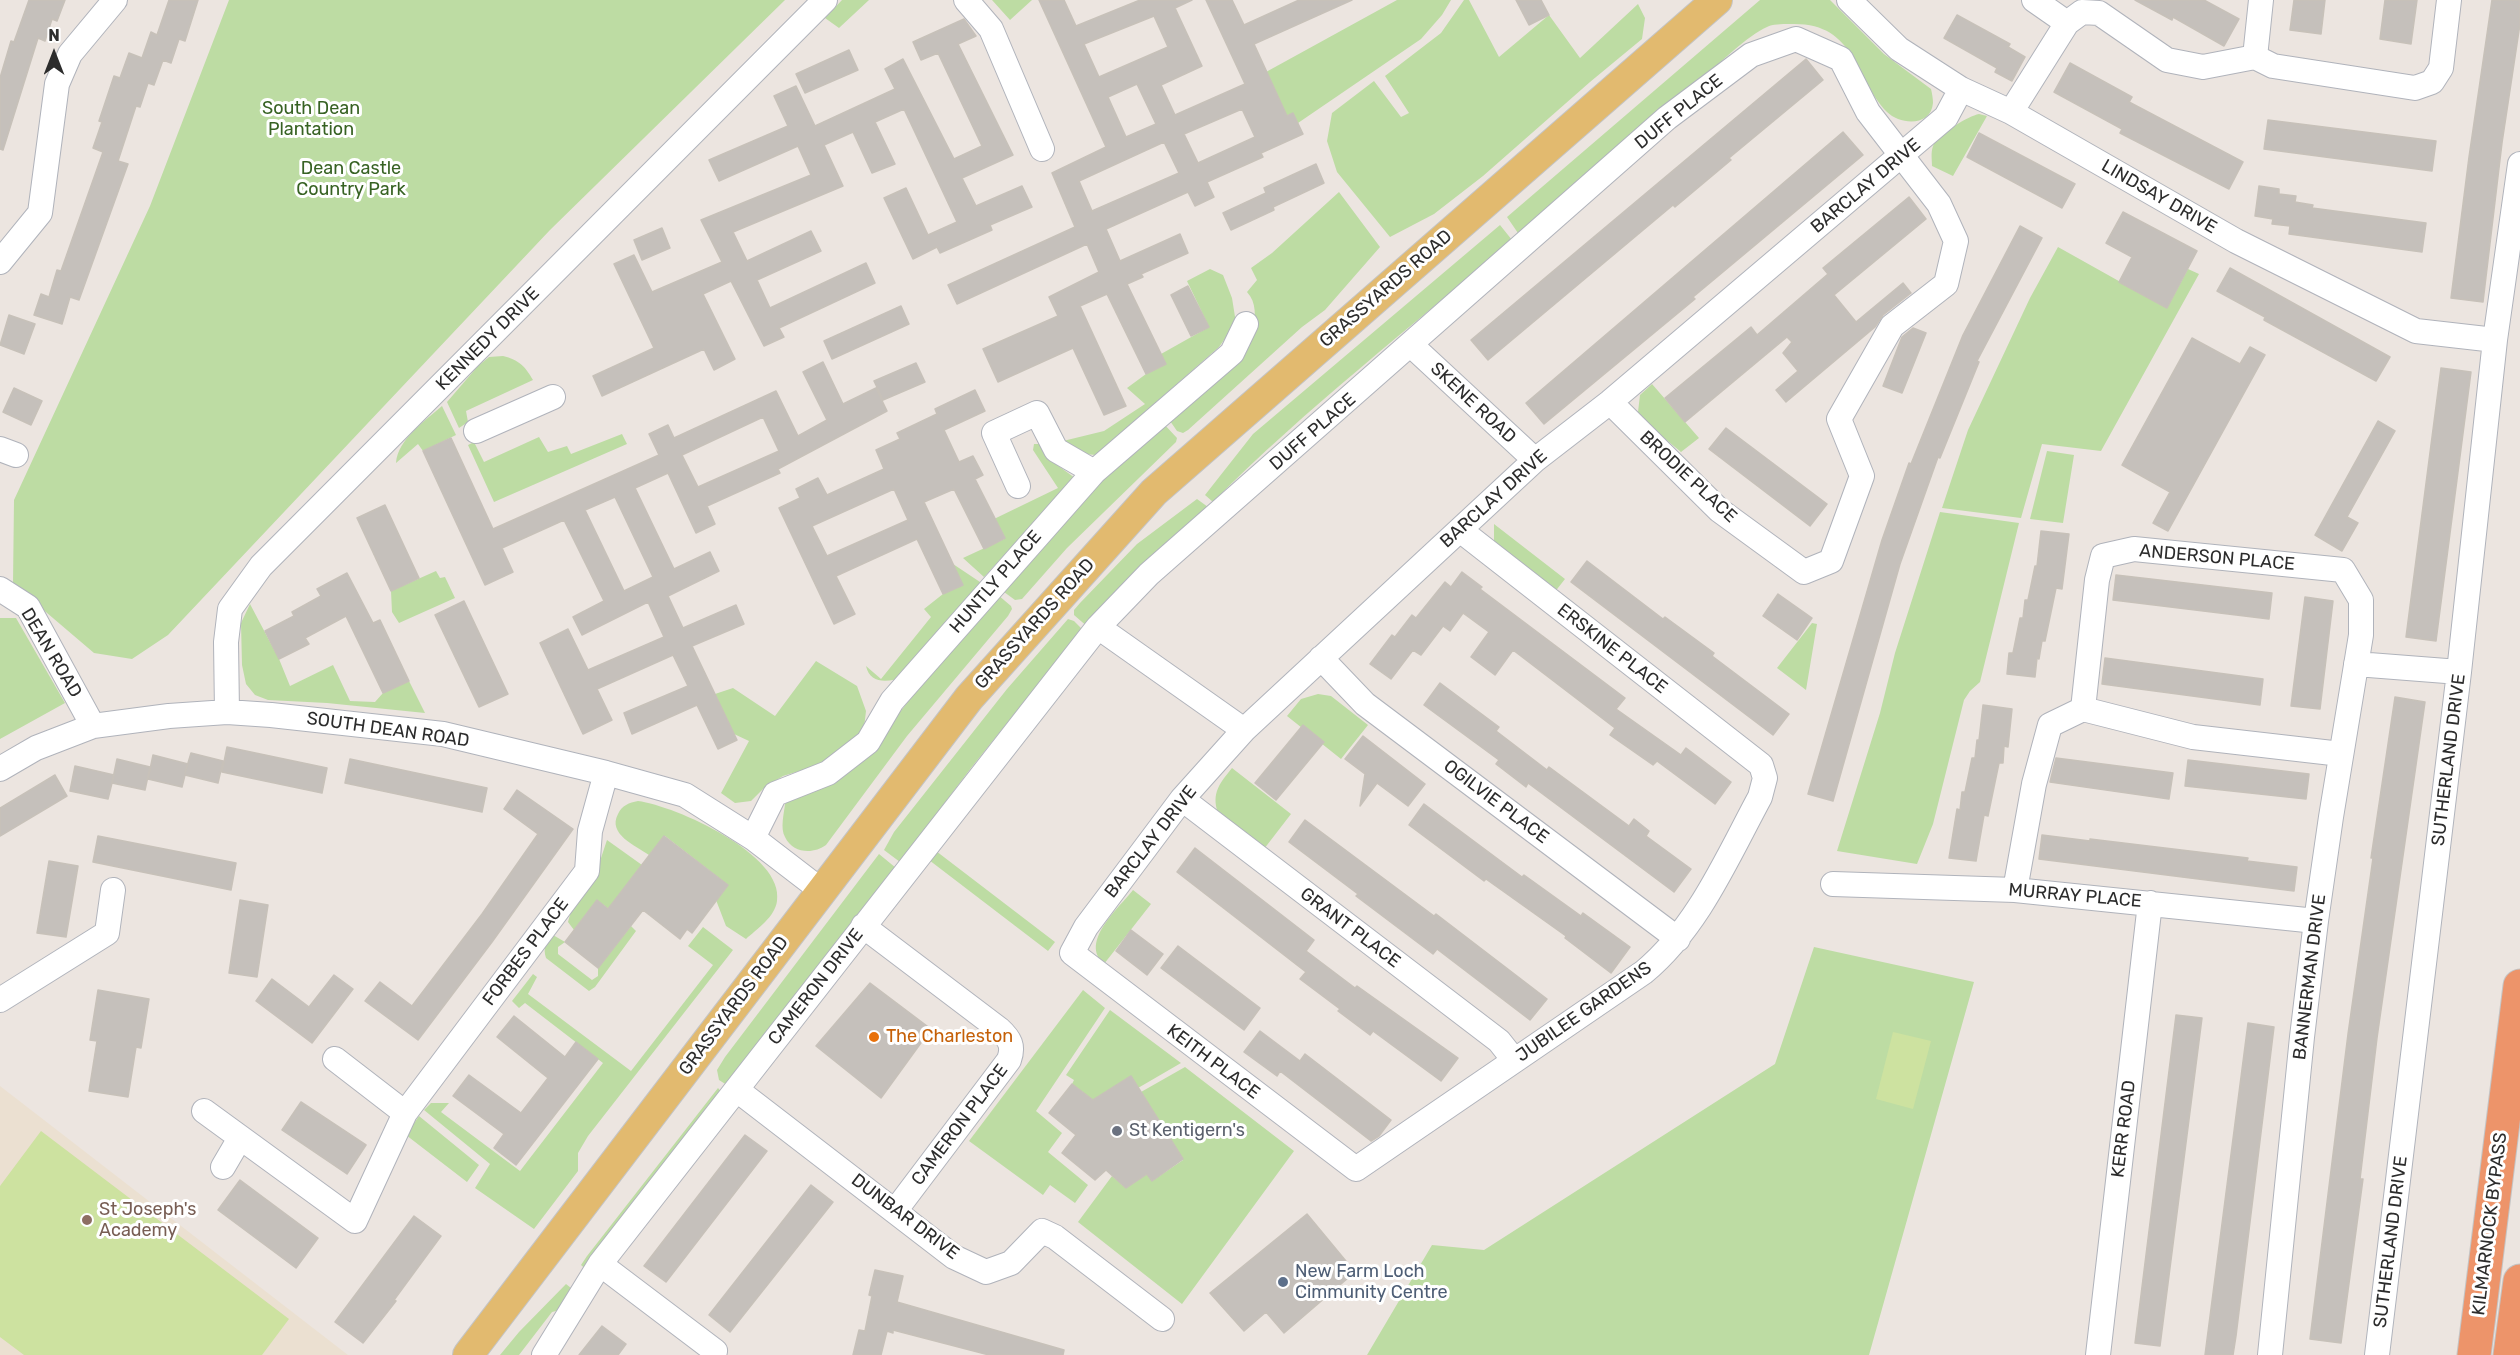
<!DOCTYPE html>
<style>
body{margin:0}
#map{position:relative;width:2520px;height:1355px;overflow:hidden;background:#ece5e0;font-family:Rubik,sans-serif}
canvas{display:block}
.north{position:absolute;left:24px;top:24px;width:60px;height:60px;-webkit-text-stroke:4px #fff;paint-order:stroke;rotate:0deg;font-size:16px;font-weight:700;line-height:24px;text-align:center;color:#2c2c2c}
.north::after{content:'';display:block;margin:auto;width:21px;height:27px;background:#2c2c2c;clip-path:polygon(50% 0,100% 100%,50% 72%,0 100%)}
</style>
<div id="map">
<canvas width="2520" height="1355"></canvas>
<div class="north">N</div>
</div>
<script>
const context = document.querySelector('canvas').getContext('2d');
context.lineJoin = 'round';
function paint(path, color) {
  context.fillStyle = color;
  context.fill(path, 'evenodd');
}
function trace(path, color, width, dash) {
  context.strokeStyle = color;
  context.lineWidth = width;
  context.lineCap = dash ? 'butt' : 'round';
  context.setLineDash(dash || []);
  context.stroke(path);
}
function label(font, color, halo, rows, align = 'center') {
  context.font = font + ' Rubik,sans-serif';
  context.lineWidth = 6;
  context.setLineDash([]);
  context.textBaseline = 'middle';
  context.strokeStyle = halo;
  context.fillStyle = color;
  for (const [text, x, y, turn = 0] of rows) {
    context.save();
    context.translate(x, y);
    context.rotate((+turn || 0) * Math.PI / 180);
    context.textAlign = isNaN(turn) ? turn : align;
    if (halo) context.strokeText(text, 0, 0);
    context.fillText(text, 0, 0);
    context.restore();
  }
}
paint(new Path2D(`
 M0,1086L348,1355H0Z`), '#ebe0d1');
paint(new Path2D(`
 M229,0H785L550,230L168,635L132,659L94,653L13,584L14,500L150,206Z
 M842,0H869L839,28L825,18Z
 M992,0H1032L1010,20Z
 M1397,0H1451L1442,15L1421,39L1298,123L1293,113L1286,116L1266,72Z
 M1464,0H1469L1499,57L1549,15L1580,58L1638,4L1645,18L1642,39L1590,82L1483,176L1434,214L1390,237L1337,172L1327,141L1332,113L1374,81L1401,117L1409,113L1385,76L1441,33Z
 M1760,0H1830L1884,54L1931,89C1932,93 1933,99 1933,103C1931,127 1900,125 1887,112C1853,76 1856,21 1789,24C1782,24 1772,24 1767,27C1748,35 1719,64 1703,78C1641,130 1580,183 1520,236L1507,217Z
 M1979,114L1987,116L1953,176L1932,166C1932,158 1930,150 1935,142C1942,133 1968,116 1979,114Z
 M1339,192L1380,247L1325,310L1302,327L1188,430L1183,433L1177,431L1168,418L1254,330C1255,316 1257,303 1247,292L1257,280L1251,268L1272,253Z
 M1500,225L1512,240C1412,327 1306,408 1213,502L1205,495L1253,434Z
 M2058,247L2167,308L2188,269L2199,274L2101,451L2042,444L2021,518L1942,508L1968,430L2030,298Z
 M1210,269L1223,275L1232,298L1236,323L1219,347L1096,455L1085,454L1063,441L1104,431L1145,404L1127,388L1146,374L1161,354L1209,327L1187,281Z
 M503,356C519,360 525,366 533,380L466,411L468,422L459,428L447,402L478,366L489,357Z
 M1652,384L1699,438L1681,452L1641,419L1638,412L1640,395Z
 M442,406L456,435L423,451L418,444L396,463C398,439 425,421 442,406Z
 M1163,423L1177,438L1176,442L1067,548L1022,599L1015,600L1004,592L1045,539L1109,474Z
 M622,434L627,444L494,502L468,445L474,442L484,462L539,437L548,452L567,446L571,454Z
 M1034,444H1040L1053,462L1075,478L984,577L963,558L1004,539L994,519L1058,488L1033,450Z
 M2047,451L2074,455L2063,523L2030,519Z
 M1197,499L1208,507L1089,628L1074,615V610L1080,603L1137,544Z
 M1940,512L2019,523L1980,682L1970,691L1964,700L1933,824L1917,864L1837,851L1880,713L1895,653Z
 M1494,524L1565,579L1554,593L1494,543Z
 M953,564L980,582L979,588L904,677C889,682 870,685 866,666L881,679L931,617L924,609L943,594L963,585Z
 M436,571L440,578L445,577L455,598L399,623L392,612L391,591Z
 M998,595L1011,606L1012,609L1008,616L907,736L826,845C814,854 793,854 785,837C780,828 784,814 785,804L798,792L873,747L920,686Z
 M250,604L279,659L290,686L333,665L350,701L375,702L383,693L409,681L425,713L327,703L268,700L255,695L246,684L242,665L241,623Z
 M0,618H16L65,703L0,739Z
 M1068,619L1074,621L1085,632L1047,673L971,768L900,862L884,850L894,832L1007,689Z
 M1812,623L1817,624L1806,690L1777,668Z
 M816,661L857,686L866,711L864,728L851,743L829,762L783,776L765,787L751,801L735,803L721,793L749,741L734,734L715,694L733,688L775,716Z
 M1318,694L1331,696L1368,725L1341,759L1287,716L1301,699Z
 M1232,768L1291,814L1264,849L1218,813C1211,793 1220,783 1232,768Z
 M638,801C676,806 785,855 777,901C775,917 757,929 746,939L726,926L716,900L728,885L665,836L649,855C636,846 607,834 618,814C622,805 629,803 638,801Z
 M607,840L642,865L610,910L597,900L574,930L568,922L571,911L597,870Z
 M936,851L1055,942L1048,951L929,860Z
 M879,854L896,868L730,1087L719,1080L717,1070L725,1057Z
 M1133,890L1151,904L1104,964C1079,942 1119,908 1133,890Z
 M631,926L636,931L595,987L589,991L546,958C543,948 545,943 553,935L565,942L558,947V954L592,980L598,976V968Z
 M703,927L733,950L588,1136L578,1153V1171L534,1229L475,1188L490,1164L424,1110L431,1103H449L441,1112L520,1171L603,1063L525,1003L519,1008L512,1001L533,974L537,977L528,994L631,1071L713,965L688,946Z
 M1814,947L1974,982L1869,1355H1367L1432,1245L1484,1250L1775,1064Z
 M1083,990L1105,1008L1036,1111L1062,1133L1048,1152L1088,1185L1075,1203L1050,1185L1043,1195L969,1141Z
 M1110,1010L1181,1063L1138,1088L1131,1076L1093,1100L1072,1084L1074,1080L1066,1075Z
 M1185,1067L1294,1151L1182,1304L1078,1222L1112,1176L1126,1188L1147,1174L1152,1181L1183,1160L1141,1092Z
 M718,1088L724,1095L590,1273L581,1265L587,1256Z
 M419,1116L479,1165L467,1182L406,1135Z
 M566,1284L576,1292L560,1310L552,1312L519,1355H500L519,1332Z`), '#bddca3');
paint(new Path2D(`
 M1893,1032L1931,1041L1913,1109L1876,1099Z
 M41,1131L289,1319L262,1355H24L0,1337V1186Z`), '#cde2a0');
const building = new Path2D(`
 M29,0H65L57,21L52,19L45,41L38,38L3,150L0,149V78L11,41L14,42Z
 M169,0H198L185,41L179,39L171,63L163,60L154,85L148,83L140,107L136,106L118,161L128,164L79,300L70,297L62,324L34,315L41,294L49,297L57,270L61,271L103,152L93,148L102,122L99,121L114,76L120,78L129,53L142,58L151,32L157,35Z
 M1039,0H1064L1076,26L1140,0H1192L1175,8L1202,66L1161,85L1175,115L1245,84L1206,0H1232L1244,25L1299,0H1352L1254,44L1287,116L1293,113L1303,134L1261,153L1263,157L1207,182L1214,197L1195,206L1188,192L1106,229L1120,261L1180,234L1188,253L1141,274L1143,277L1127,284L1166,364L1146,374L1107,294L1080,306L1126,406L1104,415L1073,348L998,382L983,349L1058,316L1049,297L1099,272L1087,244L957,304L948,285L1075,227L1052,173L1106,147ZM1154,16L1168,47L1099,77L1084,44ZM1137,84L1156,124L1126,137L1108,97ZM1242,109L1255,137L1198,163L1184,134ZM1164,142L1179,173L1092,211L1079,181Z
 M1516,0H1541L1549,15L1529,25Z
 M2135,0H2204L2239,19L2224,46L2173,17L2172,20Z
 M2294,0H2325L2321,34L2290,30Z
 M2385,0H2417L2411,44L2380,39Z
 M2492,0H2520V24L2502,143L2483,302L2451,298L2469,157Z
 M1957,15L2010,44L2008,47L2025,57L2012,81L1995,72L1997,68L1944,38Z
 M964,19L976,36L958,44L1013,155L962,178L976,206L1022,186L1032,207L990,225L992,230L940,253L937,247L913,259L884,198L906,188L928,235L957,222L904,109L875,122L895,164L872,173L853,132L824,145L843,186L733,232L747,261L811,231L821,251L757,280L770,308L866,263L875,283L779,328L784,337L764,346L731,281L703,294L735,359L714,370L704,349L602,396L593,376L654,348L614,264L634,255L652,292L722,262L701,220L811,175L798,146L719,181L709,160L788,126L774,96L796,86L815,126L895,89L885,69L903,59L954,159L982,146L938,53L921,60L913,42Z
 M849,50L858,70L805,93L796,74Z
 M1806,59L1823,80L1729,158L1731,160L1675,207L1673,205L1488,360L1471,340Z
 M2070,63L2132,97L2129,102L2243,162L2229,189L2120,133L2122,129L2054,92Z
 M2268,120L2436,141L2432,171L2264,149Z
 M1843,132L1863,155L1693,297L1695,299L1544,424L1526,403Z
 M1979,133L2075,184L2062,208L1967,157Z
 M1316,164L1324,183L1273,207L1274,210L1231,230L1223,213L1266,193L1264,188Z
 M2259,186L2279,189V194L2296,196L2295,202L2313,205L2312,208L2426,223L2422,252L2289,234L2290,226L2272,224L2273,219L2255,216Z
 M1909,197L1926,219L1834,295L1856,322L1903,283L1911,293L1883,315L1875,327L1786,402L1776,390L1798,371L1783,353L1792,342L1787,337L1685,422L1665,398L1751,327L1757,335L1828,274L1823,268Z
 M2123,212L2197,251L2167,308L2119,282L2132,257L2106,243Z
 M2020,226L2042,238L1977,361L1979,362L1940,458L1938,457L1900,564L1833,801L1808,794L1882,540L1909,463L1911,464L1963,335Z
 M662,228L670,248L642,260L634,240Z
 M2230,268L2390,357L2376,381L2264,320L2265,317L2217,291Z
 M1188,286L1209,327L1191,336L1171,295Z
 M901,306L909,324L832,359L824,341Z
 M9,315L35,324L24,354L0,345Z
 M1913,328L1926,333L1902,393L1883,386L1902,337Z
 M2192,338L2240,364L2250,347L2265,355L2168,531L2153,523L2170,492L2122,465Z
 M823,362L843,404L876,388L887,411L778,469L780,473L707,506L715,524L696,533L668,473L635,488L674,569L710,552L719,571L668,596L683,628L736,605L744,624L692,646L737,740L718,749L697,705L632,734L624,713L688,686L673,655L597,689L612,720L583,734L540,643L568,629L588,670L664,637L648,602L582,635L573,617L604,601L564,520L502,548L513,572L485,585L423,451L451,438L493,529L659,455L649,434L668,425L674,438L776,391L798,436L827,420L803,372ZM763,417L779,451L698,487L682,455ZM615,497L653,577L624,591L585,510Z
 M916,363L925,382L883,400L874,381Z
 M2441,368L2471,372L2436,641L2406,637Z
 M14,388L42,401L31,425L3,412Z
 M975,390L985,411L944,430L959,462L973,456L983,475L975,479L1005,538L984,549L954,489L924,502L963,585L943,594L917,539L836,576L855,614L834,624L779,508L800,498L796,489L818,478L827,495L884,469L876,450L900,439L897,433L937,414L935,409ZM894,489L908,520L827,556L812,526Z
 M2378,421L2395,431L2347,517L2358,523L2342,551L2315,535Z
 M1726,428L1827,504L1810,526L1709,449Z
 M385,505L419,578L391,591L357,518Z
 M2041,531L2069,534L2062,589L2056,588L2045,641H2042L2039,659L2037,658L2035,677L2007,674L2009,653H2013L2020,618H2023L2025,600H2028L2035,566H2037Z
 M1587,561L1663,619L1665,617L1714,653L1712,656L1789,714L1773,735L1571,582Z
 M1462,572L1482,587L1480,589L1625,698L1616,709L1681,755L1686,748L1731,782L1715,804L1657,761L1653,765L1610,735L1615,728L1513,650L1495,675L1471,657L1489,632L1463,613L1450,631L1443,626L1421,655L1413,650L1391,679L1370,664L1392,635L1395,637L1412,615L1416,618L1445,582L1451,587Z
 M347,573L373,623L380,620L409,681L383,693L346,616L305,638L309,644L279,659L265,631L294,616L292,612L321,596L317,589Z
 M2116,575L2272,593L2269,619L2113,600Z
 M1778,594L1812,618L1797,640L1763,616Z
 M2305,597L2333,601L2320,709L2291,706Z
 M464,601L508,694L479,707L435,615Z
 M2105,658L2263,679L2260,705L2102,684Z
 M1440,683L1499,727L1496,731L1547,770L1549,767L1629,826L1634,819L1649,831L1646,836L1691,869L1674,892L1528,783L1526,787L1496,764L1499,760L1424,705Z
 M2395,697L2425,702L2377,1038L2360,1179H2363L2341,1343L2310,1339L2348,1034L2373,858H2371Z
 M1983,705L2012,709L2008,747L2004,746L2003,763H1999L1988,816L1984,815L1976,861L1949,858L1957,809L1960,810L1962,792H1965L1972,758H1975L1977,740H1979Z
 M1303,725L1324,742L1276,800L1255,783Z
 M1363,736L1425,784L1408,806L1377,783L1360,806L1365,774L1345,759Z
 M227,747L327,768L322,793L222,772Z
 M191,753L223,761L218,783L185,775L182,787L148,779L153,755L188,764L185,773Z
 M2056,758L2173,773L2169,799L2050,782Z
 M117,759L150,767L145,790L112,783Z
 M350,759L487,788L482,812L345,783Z
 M2188,760L2309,774L2306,799L2185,786Z
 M75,766L114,775L108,799L70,791Z
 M55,775L67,796L0,836V808Z
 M517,790L573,829L492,942L418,1040L365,1001L380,982L412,1006L482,914L538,834L504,809Z
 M1424,804L1522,877L1524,875L1581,916L1583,913L1630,947L1611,973L1565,938L1566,936L1486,879L1484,881L1409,825Z
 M1305,820L1434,916L1436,914L1547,999L1530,1020L1437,949L1433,954L1356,896L1358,894L1289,842Z
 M2042,835L2090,841V839L2248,858L2247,861L2297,867L2294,891L2039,859Z
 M98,836L236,863L231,890L93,862Z
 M664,836L728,885L692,933L687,929L680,939L643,910L598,968L565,942L597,900L608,909Z
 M1195,848L1314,940L1306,951L1355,988L1357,986L1458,1058L1441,1081L1373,1031L1370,1035L1338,1011L1340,1009L1300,979L1306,972L1177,872Z
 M49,861L78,866L66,937L37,933Z
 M240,900L268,905L257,977L229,973Z
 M1131,930L1163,954L1147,975L1116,951Z
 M1178,946L1260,1008L1244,1030L1161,968Z
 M334,975L353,989L312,1043L256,1001L272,979L309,1007Z
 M870,983L931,1029L881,1098L816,1046Z
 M98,990L149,999L141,1048L136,1047L128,1097L89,1091L97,1041L90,1040Z
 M2176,1015L2202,1018L2160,1346L2135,1343Z
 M514,1016L565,1057L576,1042L598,1059L516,1165L494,1148L504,1134L453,1096L469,1075L521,1113L548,1078L497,1037Z
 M2248,1023L2274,1027L2236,1336L2233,1355H2205Z
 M1260,1031L1300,1061L1305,1054L1391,1120L1379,1136L1371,1141L1280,1071L1277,1076L1244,1052Z
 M1131,1076L1183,1159L1152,1181L1147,1174L1126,1188L1106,1170L1095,1180L1062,1153L1076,1135L1049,1113L1072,1084L1093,1100Z
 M301,1102L366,1145L347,1174L282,1130Z
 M745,1135L767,1151L666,1282L644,1266Z
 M240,1180L318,1238L296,1268L218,1210Z
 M811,1185L833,1202L730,1332L709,1315Z
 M1307,1214L1355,1272L1284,1333L1266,1312L1244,1331L1210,1293Z
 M414,1216L441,1236L394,1300L396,1301L363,1343L335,1322Z
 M875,1270L903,1276L897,1302L1064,1350L1063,1355H989L893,1330V1333L887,1331L881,1355H853L859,1330L865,1331L872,1296L869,1295Z
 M602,1326L626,1344L618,1355H579Z`);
paint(building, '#c5c0bb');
trace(building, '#c7c1b9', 1.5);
const minor = new Path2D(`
 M966,0L991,29L1042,149
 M1849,0L1899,49L1961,89L2011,112L2236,241L2416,331L2495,340
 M2067,23L2082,12L2099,13L2167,60L2203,67L2255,57
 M2255,57L2273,66L2415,88L2432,82L2441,68L2449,0
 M2255,57L2261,0
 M2011,112L2067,23L2034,0
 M0,262L40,213L57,84L70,54L115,0
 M1411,345L1535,460
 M476,431L553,397
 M0,449L16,455
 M1018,486L994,433L1037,413L1056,450L1094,472
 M1460,530L1761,765L1765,778L1760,797C1727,858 1698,927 1644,972L1356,1169L1072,953L1086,927L1182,799L1244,730L1535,460L1610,402L1946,117L1961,89
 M0,589L28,607L93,726
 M1098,627L1244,730
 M1321,658L1365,704L1678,939
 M2356,664L2459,672
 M2083,709L2097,580L2103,556L2134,549L2343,570L2361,600V635L2331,817L2316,921L2302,1037L2270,1355
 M227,712L226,642L230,609L261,566L825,0
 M0,769L36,748L93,726L169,716L227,712L271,715L443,734L606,773L685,795L753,838L822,891
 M1182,799L1499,1041L1514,1060
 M753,838L775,794L828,773L868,742L892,701L1094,472L1232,353L1246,324
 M1833,884L2015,890L2316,921
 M2015,890L2034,784L2050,725L2083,709L2193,737L2341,754
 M863,926L999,1029C1010,1039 1014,1046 1009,1060L895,1211
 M0,1000L107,933L113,890
 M335,1059L405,1113L587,871L590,831L606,773
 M737,1090L954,1257L986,1272L1011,1263L1042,1231L1055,1237L1162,1319
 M204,1111L355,1221L405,1113
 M223,1167L240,1138
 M600,1264L715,1351L714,1355
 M544,1355L600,1264L1098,627L1149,574L1667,118L1751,55L1796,39L1841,59L1868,112L1939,204L1956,241L1946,284L1892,326L1839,419L1862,476L1831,561L1804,572L1719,510L1610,402
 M2098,1355L2150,903
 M2377,1355L2459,672L2495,340L2520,164`);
const major = new Path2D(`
 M468,1355L969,698L1154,492L1717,0`);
const highway = new Path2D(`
 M2474,1355L2520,986
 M2510,1355L2520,1281`);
trace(minor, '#b0b3bb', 26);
trace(major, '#c4c4c4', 32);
trace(highway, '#c4c4c4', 35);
trace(minor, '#fff', 24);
trace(major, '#e2ba6f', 30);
trace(highway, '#ed946a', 33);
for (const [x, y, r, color] of [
 [874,1037,6,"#e8710a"],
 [1117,1131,6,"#6b7280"],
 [87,1220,6,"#8d6e63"],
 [1283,1282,6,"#5c6f8a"]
]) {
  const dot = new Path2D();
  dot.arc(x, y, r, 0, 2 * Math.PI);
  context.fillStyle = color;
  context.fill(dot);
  trace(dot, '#fff', 2);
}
label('18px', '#376223', '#fff', [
 ["South Dean",311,109],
 ["Plantation",311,130],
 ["Dean Castle",351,169],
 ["Country Park",351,190]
]);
label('18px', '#2c2c2c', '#fff', [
 ["DUFF PLACE",1679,112,-39],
 ["BARCLAY DRIVE",1866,186,-40],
 ["LINDSAY DRIVE",2159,197,30],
 ["GRASSYARDS ROAD",1386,289,-41],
 ["KENNEDY DRIVE",488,339,-45],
 ["SKENE ROAD",1473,403,43],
 ["DUFF PLACE",1313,432,-41],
 ["BRODIE PLACE",1688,477,43],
 ["BARCLAY DRIVE",1494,499,-42],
 ["ANDERSON PLACE",2217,558,5],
 ["HUNTLY PLACE",996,582,-49],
 ["GRASSYARDS ROAD",1035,624,-48],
 ["ERSKINE PLACE",1612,649,38],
 ["DEAN ROAD",51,653,59],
 ["SOUTH DEAN ROAD",388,730,8],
 ["SUTHERLAND DRIVE",2449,760,-83],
 ["OGILVIE PLACE",1496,802,37],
 ["BARCLAY DRIVE",1151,842,-52],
 ["MURRAY PLACE",2075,896,5],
 ["GRANT PLACE",1350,928,37],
 ["FORBES PLACE",526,952,-53],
 ["BANNERMAN DRIVE",2310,977,-83],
 ["CAMERON DRIVE",816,987,-52],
 ["GRASSYARDS ROAD",734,1006,-53],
 ["JUBILEE GARDENS",1584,1012,-35],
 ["KEITH PLACE",1213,1062,37],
 ["CAMERON PLACE",960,1125,-53],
 ["KERR ROAD",2124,1129,-83],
 ["DUNBAR DRIVE",905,1217,37],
 ["KILMARNOCK BYPASS",2490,1224,-83],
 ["SUTHERLAND DRIVE",2391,1242,-83]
]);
label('18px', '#c56008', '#fff', [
 ["The Charleston",886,1037]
], 'left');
label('18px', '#5b616d', '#fff', [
 ["St Kentigern's",1129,1131]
], 'left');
label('18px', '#785e54', '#fff', [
 ["St Joseph's",99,1210],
 ["Academy",99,1231]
], 'left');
label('18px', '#4e5e75', '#fff', [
 ["New Farm Loch",1295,1272],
 ["Cimmunity Centre",1295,1293]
], 'left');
</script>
